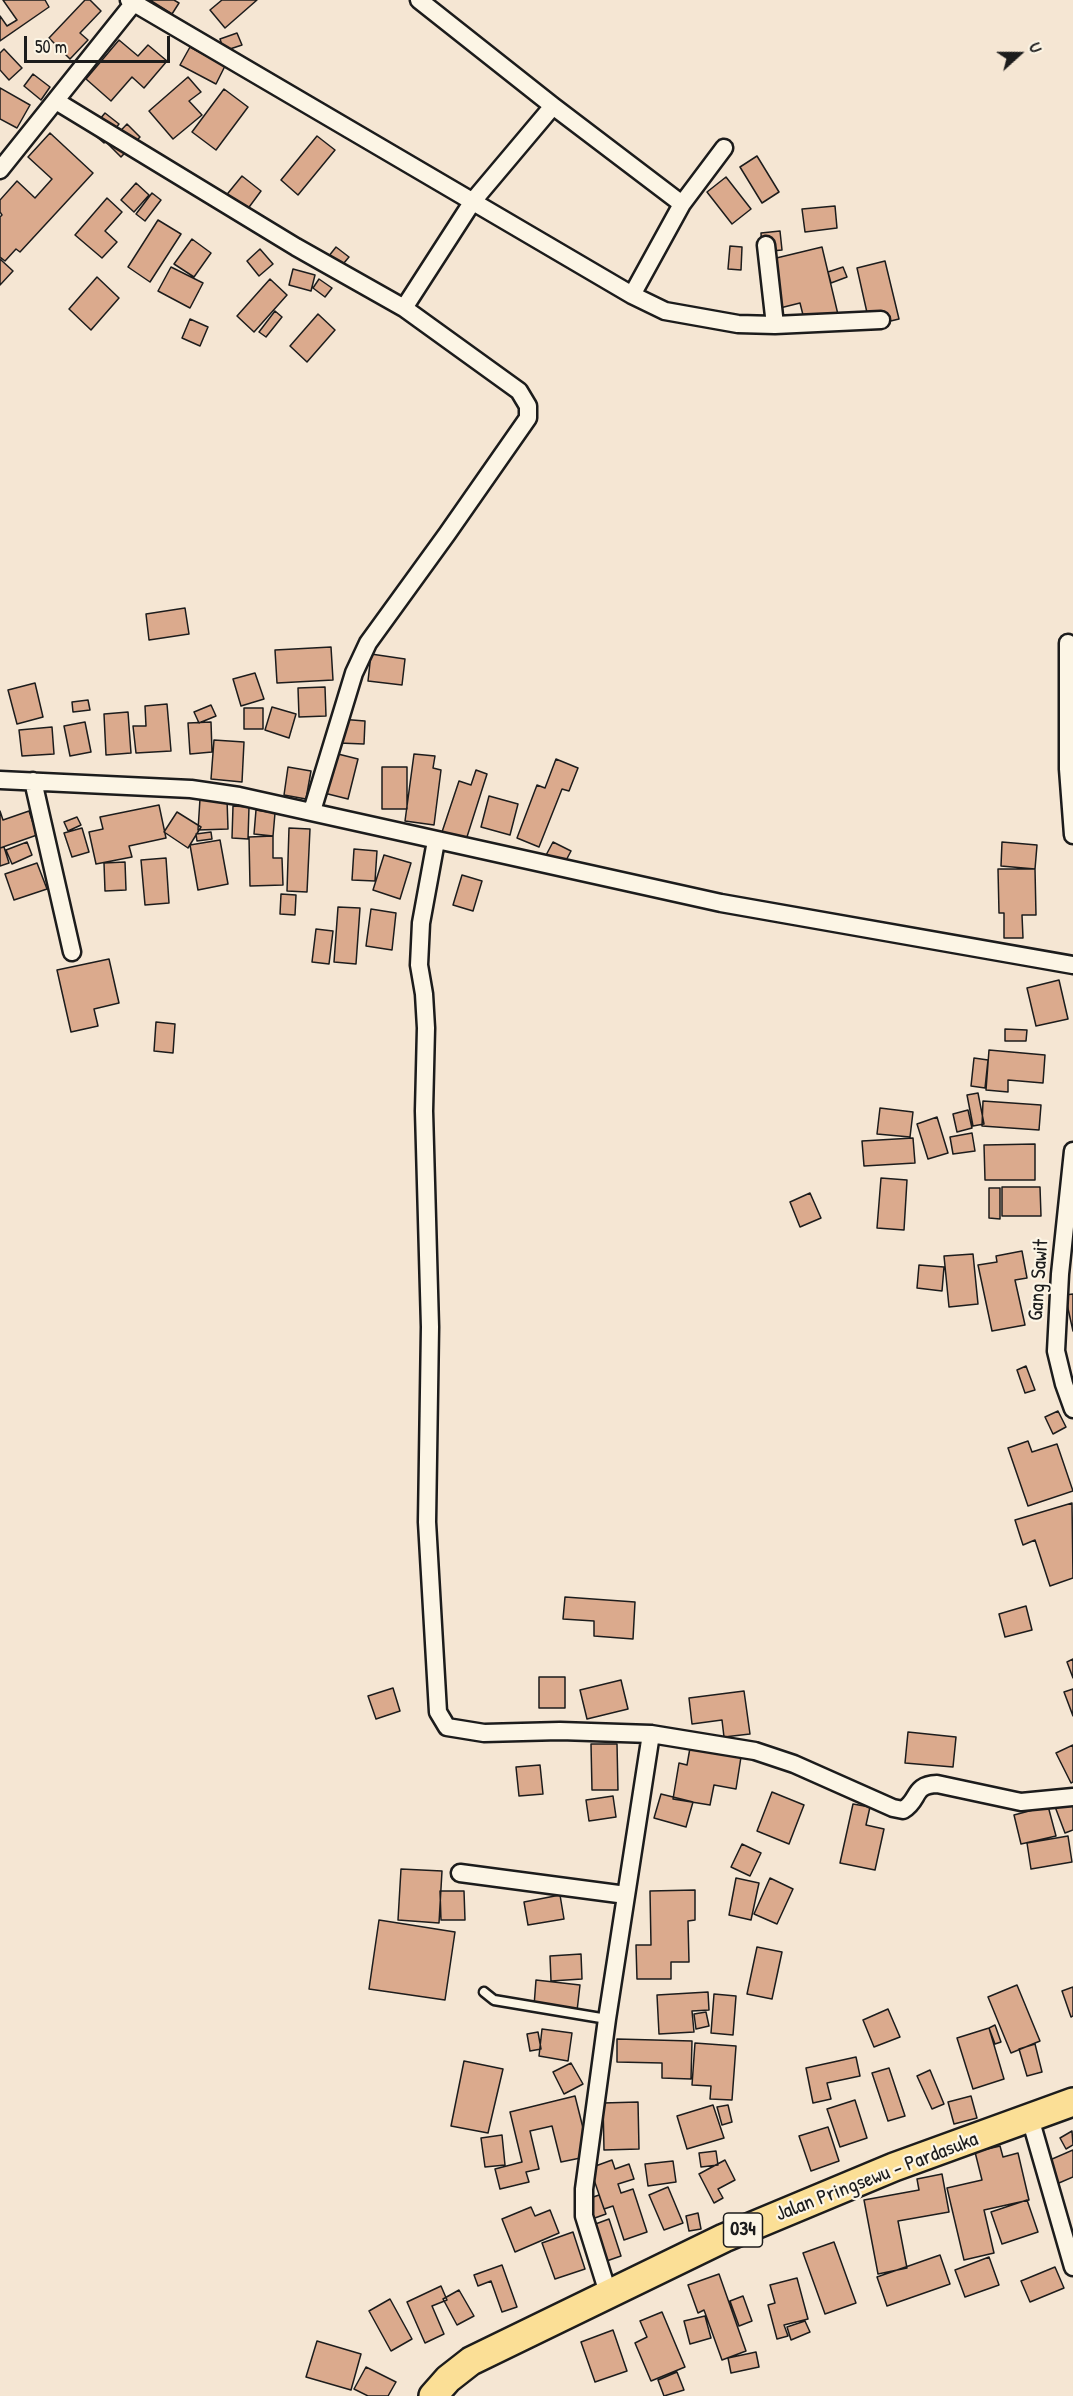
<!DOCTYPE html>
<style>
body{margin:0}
#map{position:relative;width:1073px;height:2396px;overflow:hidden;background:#f5e6d3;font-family:"Patrick Hand",sans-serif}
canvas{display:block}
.north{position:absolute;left:989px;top:24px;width:60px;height:60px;-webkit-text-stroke:4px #fcf5e5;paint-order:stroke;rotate:69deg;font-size:16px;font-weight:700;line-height:24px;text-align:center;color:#1c1c1c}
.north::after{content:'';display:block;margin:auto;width:21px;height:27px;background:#1c1c1c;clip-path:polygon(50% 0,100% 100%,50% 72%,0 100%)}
.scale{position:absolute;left:24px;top:36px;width:146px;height:27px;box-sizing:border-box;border:3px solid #1c1c1c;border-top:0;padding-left:8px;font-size:18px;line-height:21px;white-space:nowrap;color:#1c1c1c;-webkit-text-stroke:4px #fcf5e5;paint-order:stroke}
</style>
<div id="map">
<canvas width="1073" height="2396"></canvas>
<div class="north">U</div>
<div class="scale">50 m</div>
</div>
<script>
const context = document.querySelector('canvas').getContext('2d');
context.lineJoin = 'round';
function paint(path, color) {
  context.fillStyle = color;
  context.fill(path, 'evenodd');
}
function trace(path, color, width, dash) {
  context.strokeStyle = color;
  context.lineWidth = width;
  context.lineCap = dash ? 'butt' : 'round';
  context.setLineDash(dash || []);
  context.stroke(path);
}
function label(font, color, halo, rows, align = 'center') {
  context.font = font + ' "Patrick Hand",sans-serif';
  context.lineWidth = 4.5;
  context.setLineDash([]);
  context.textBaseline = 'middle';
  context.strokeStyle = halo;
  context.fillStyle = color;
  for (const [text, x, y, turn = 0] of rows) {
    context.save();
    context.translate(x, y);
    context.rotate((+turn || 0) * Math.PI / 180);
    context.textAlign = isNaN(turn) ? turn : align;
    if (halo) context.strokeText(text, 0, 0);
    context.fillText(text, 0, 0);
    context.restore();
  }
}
const building = new Path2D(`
 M3,0H45L49,7L0,41V16L7,26L17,20Z
 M85,0H90L101,11L80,33L88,40L70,59L49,38Z
 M150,0H174L179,3L172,14Z
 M222,0H257L225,28L210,10Z
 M237,33L242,45L224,51L220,39Z
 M119,40L138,56L148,45L167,61L144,88L132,77L111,101L86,79Z
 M190,47L225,66L216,84L180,65Z
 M4,49L22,68L9,80L0,70V53Z
 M33,74L50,87L41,100L24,86Z
 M188,77L201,92L189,101L202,115L173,139L149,111Z
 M0,88L30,105L17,128L0,119Z
 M224,89L248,107L216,150L192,132Z
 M105,113L119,124L104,143L90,131Z
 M127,124L140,137L121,157L108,144Z
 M50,133L93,173L20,252L16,249L5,261L0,257V217L2,215L0,212V200L17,181L35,198L52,179L28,157Z
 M317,136L335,150L298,195L281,180Z
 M757,156L779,192L762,203L740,167Z
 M242,176L261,191L244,214L224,198Z
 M726,177L751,209L732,224L707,192Z
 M136,183L149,195L134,212L121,200Z
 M152,193L161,200L145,221L136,214Z
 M107,198L122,212L105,231L117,242L102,258L75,235Z
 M835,206L837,228L805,232L802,209Z
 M158,220L181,234L150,282L128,267Z
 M780,231L782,250L762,252L761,233Z
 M192,239L211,253L194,277L174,264Z
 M730,246L742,247L741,270L728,269Z
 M336,247L349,257L333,276L321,266Z
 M822,247L840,323L807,331L800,303L776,309L764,261Z
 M260,249L273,264L259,276L247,261Z
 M0,259L13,271L0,285Z
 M885,261L899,319L870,326L857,268Z
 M171,267L203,283L190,308L158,291Z
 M843,267L847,277L831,283L828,272Z
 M293,269L315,275L311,291L289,285Z
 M97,277L119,298L91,330L69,309Z
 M270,279L287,295L254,332L237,316Z
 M319,279L332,288L325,297L313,288Z
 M275,311L282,317L266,337L259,332Z
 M318,314L335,330L307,362L290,346Z
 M190,319L208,327L200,346L182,338Z
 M185,608L189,634L149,640L146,614Z
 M331,647L333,680L277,683L275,650Z
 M371,654L405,659L402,685L368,681Z
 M255,673L264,699L241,706L233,679Z
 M35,683L43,717L17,724L8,690Z
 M325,687L326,716L299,717L298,688Z
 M88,700L90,710L73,712L72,702Z
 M167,704L171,751L136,753L133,726H146L145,706Z
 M211,705L216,716L199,723L194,712Z
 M272,707L296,714L289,738L265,730Z
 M244,708H263V729H244Z
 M128,712L131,753L106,755L104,714Z
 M340,719L365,721L364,744L339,743Z
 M85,722L91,752L70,756L64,726Z
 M211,722L212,752L190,754L188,723Z
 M52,727L54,754L22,756L19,730Z
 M214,740L244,742L242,782L211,779Z
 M330,752L358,759L348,799L320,792Z
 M414,754L435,756L433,768L441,770L434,825L405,821Z
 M556,759L578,768L569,791L562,789L539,847L517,838L537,785L545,788Z
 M288,767L311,771L306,799L284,795Z
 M382,767H407V809H382Z
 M476,770L487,774L466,840L442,832L459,781L471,785Z
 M489,796L518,804L510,835L481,827Z
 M200,799H227L228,829L198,830Z
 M159,805L166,838L129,846L132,857L96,864L89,832L103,829L100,817Z
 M233,806L249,807L248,839L232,838Z
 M256,810L275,813L273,836L254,834Z
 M0,811L3,820L29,811L37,835L0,848Z
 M177,812L201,827L188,848L164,832Z
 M77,817L81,825L68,831L64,822Z
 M82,828L89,852L72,857L64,833Z
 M289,828L310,829L307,892L287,891Z
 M211,832L212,839L197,841L196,834Z
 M273,836V858H282L283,885L250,886L249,837Z
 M220,840L228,884L198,890L190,845Z
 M27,842L32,855L12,864L6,850Z
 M553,842L571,851L562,868L544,859Z
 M1002,842L1037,845L1035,869L1001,866Z
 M4,847L9,863L0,866V848Z
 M354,849L377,851L375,881L352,880Z
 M384,855L411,863L400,899L373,890Z
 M166,858L169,903L145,905L141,860Z
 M125,862L126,890L105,891L104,863Z
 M37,863L47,889L14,900L5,874Z
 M998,869H1035L1036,915H1022L1023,938H1004V913H999Z
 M462,875L482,881L473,911L453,905Z
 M281,894L296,895L295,915L280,914Z
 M338,907L360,908L356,964L334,962Z
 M371,909L396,913L392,950L366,946Z
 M316,929L333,931L329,964L312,962Z
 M109,959L119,1003L94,1009L98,1026L71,1032L57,970Z
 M1059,980L1068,1019L1036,1026L1027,988Z
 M156,1022L175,1024L173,1053L154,1051Z
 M1005,1029L1027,1030L1026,1041H1005Z
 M989,1050L1045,1055L1043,1083L1008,1080V1092L986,1090Z
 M974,1058L988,1060L985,1088L971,1086Z
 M978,1093L984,1124L973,1126L967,1095Z
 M983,1101L1041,1105L1039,1130L982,1126Z
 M880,1108L913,1112L910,1137L877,1134Z
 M968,1110L972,1128L957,1132L953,1114Z
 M937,1117L948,1153L928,1159L917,1124Z
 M972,1133L975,1151L953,1154L950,1137Z
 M913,1138L915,1163L864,1166L862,1141Z
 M1035,1144V1180H985L984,1145Z
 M881,1178L907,1180L904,1230L877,1228Z
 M1002,1187H1040L1041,1216H1002Z
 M989,1188H1000V1219L989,1218Z
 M810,1193L821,1218L800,1227L790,1202Z
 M1022,1251L1027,1278L1015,1280L1025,1325L992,1331L978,1265L997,1262L996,1256Z
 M973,1254L978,1304L949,1307L944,1256Z
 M919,1265L944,1267L942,1291L917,1288Z
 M1073,1294V1331L1065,1295Z
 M1026,1366L1035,1390L1025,1393L1017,1370Z
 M1058,1411L1066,1427L1053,1434L1045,1417Z
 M1028,1441L1032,1452L1057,1444L1073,1491L1028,1506L1008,1448Z
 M1072,1503L1073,1578L1050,1586L1035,1540L1023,1545L1015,1520Z
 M565,1597L635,1602L633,1639L594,1636V1621L563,1619Z
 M1026,1606L1032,1630L1005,1637L999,1614Z
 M1073,1659V1678L1067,1662Z
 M539,1677H565V1708H539Z
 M621,1680L628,1709L587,1719L580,1690Z
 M393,1688L400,1711L376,1719L368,1696Z
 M1073,1689V1716L1064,1692Z
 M744,1691L750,1734L724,1737L722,1720L692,1724L689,1698Z
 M908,1732L956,1737L953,1767L905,1763Z
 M591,1744H617L618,1790H592Z
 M1073,1745V1782L1071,1783L1056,1753Z
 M690,1748L741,1757L736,1789L714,1785L710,1805L673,1799L679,1763L687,1765Z
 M540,1765L543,1794L519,1796L516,1767Z
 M772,1792L804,1805L789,1844L757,1831Z
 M661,1794L693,1802L686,1827L654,1818Z
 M613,1796L616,1817L589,1821L586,1800Z
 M1073,1797V1830L1065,1833L1054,1804Z
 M853,1804L870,1807L866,1825L884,1829L875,1870L840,1863Z
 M1048,1806L1056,1836L1021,1844L1014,1815Z
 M1068,1836L1072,1862L1031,1869L1027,1843Z
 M742,1844L761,1853L750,1876L731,1867Z
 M401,1869L442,1871L439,1923L398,1920Z
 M736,1878L759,1883L751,1920L729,1915Z
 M770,1878L793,1889L777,1924L754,1914Z
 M695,1890V1920L688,1921L689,1962H671V1979H637L636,1945H651L650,1891Z
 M440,1891H464L465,1920H441Z
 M560,1895L564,1919L528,1925L524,1902Z
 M379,1920L455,1932L445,2000L369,1989Z
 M757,1947L782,1952L772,1999L747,1994Z
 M581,1954L582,1979L551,1981L550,1956Z
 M536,1980L580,1985L577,2011L534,2006Z
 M1017,1985L1040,2041L1011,2053L988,1997Z
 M1073,1987V2016L1071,2017L1062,1991Z
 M708,1992L709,2010L692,2011L694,2032L659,2034L657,1995Z
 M714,1994L736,1996L733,2035L711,2033Z
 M888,2009L900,2037L874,2047L863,2020Z
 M706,2012L709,2026L696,2029L694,2014Z
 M995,2025L1001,2042L995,2044L989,2028Z
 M989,2028L1004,2079L973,2089L957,2038Z
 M542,2029L572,2033L568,2061L539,2056Z
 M538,2032L541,2049L530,2051L527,2034Z
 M617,2039L692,2041L691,2079L662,2078V2063L617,2062Z
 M695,2043L736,2046L732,2100L710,2099L711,2086L692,2085Z
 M1035,2044L1042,2072L1027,2076L1019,2049Z
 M856,2057L860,2076L827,2083L831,2099L813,2103L806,2068Z
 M464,2061L503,2069L488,2133L451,2126Z
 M571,2063L583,2084L564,2094L553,2072Z
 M889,2068L905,2116L888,2121L872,2073Z
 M930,2070L944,2104L932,2109L917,2076Z
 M575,2096L590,2156L561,2162L552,2126L530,2131L539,2169L526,2172L529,2182L500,2189L495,2169L522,2162L510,2112Z
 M971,2096L977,2118L954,2124L948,2102Z
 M855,2100L867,2138L840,2147L827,2109Z
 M638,2102L639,2149L604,2150L603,2103Z
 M713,2105L724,2138L687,2149L677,2116Z
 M728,2105L732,2122L722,2125L717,2107Z
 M828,2127L839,2161L811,2171L799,2136Z
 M1072,2131L1073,2145L1066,2149L1060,2138Z
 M502,2135L505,2165L485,2167L481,2138Z
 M1000,2146L1003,2157L1018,2153L1029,2200L984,2210L994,2253L964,2260L947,2188L982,2180L975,2152Z
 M1073,2150V2177L1052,2186L1043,2163Z
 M716,2151L718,2165L701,2167L699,2153Z
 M612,2160L615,2169L629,2164L634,2179L618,2184L621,2193L633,2189L647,2232L624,2240L613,2206L604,2209L590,2168Z
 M725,2160L735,2180L718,2189L723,2198L714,2203L699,2174Z
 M673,2161L676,2182L648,2186L645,2164Z
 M942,2174L949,2212L898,2221L907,2268L878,2274L864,2200L919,2190L917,2179Z
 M668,2187L683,2223L664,2230L649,2195Z
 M599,2195L606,2214L592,2219L585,2200Z
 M1027,2200L1038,2232L1002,2244L991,2212Z
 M531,2207L535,2216L550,2210L559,2233L515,2252L502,2219Z
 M698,2213L701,2229L689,2231L686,2216Z
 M609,2219L621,2256L595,2265L582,2229Z
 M573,2232L585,2269L555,2279L542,2243Z
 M834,2242L856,2303L825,2314L803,2253Z
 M940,2255L950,2284L887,2306L877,2277Z
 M989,2257L999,2285L965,2297L955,2270Z
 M502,2265L517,2307L502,2312L491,2281L478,2286L474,2275Z
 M1055,2267L1064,2288L1030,2302L1021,2281Z
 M719,2274L746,2351L722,2360L704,2310L698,2313L688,2285Z
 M797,2278L808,2319L784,2325L788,2336L777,2339L768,2305L775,2303L770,2285Z
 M441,2286L447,2300L432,2306L444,2334L425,2343L407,2302Z
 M459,2290L474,2316L457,2325L443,2299Z
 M743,2296L752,2321L739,2326L730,2301Z
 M390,2299L412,2339L391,2351L369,2311Z
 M662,2312L685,2367L651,2381L635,2343L647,2337L640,2321Z
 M705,2316L711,2338L690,2344L684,2321Z
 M805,2321L810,2332L791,2340L787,2327Z
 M613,2330L627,2371L595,2382L581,2342Z
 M317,2341L361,2354L351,2390L306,2377Z
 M756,2352L759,2367L731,2373L728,2358Z
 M366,2367L396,2382L388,2396H368L354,2389Z
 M677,2372L684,2390L664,2396L658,2380Z`);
paint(building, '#dbaa8d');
trace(building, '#1c1c1c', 1.5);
const lane = new Path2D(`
 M484,1992L494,2000L607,2019`);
const street = new Path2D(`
 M129,0L632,295L665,311L738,324L775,325L881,320
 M419,0L553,106L682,204
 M56,101L296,247L404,308L519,391L528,406V418L447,534L368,643L354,673L312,811
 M0,170L136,0
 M766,245L775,325
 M632,295L682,204L724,148
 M404,308L473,201L553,106
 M1068,643V769L1073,835
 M0,780L191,789L239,796L721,903L1073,965
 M33,781L72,952
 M436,841L421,923L419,965L424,994L426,1028L424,1111L430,1327L427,1522L438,1712L447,1727L484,1733L560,1731L651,1734L755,1751L794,1764L893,1808L903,1810C920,1800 912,1785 937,1784L1021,1802L1073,1797
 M1073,1151L1060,1274L1056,1351L1064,1384L1073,1409
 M460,1873L626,1895
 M1030,2118L1073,2267
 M608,2293L584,2216V2189L607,2019L651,1734`);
const primary = new Path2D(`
 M433,2396L448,2379L471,2361L724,2238L894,2167L1073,2102`);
trace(lane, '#1c1c1c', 13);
trace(street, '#1c1c1c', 21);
trace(primary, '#1c1c1c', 32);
trace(lane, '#fcf5e5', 8);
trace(street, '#fcf5e5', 16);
trace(primary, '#fbdf96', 27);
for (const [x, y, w] of [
 [743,2230,39]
]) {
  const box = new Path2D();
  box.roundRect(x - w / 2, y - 17, w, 34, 4.5);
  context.fillStyle = '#fcf5e5';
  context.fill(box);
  trace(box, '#1c1c1c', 1.5);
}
label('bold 20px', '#1c1c1c', null, [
 ["034",743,2230]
]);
label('21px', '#1c1c1c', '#fcf5e5', [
 ["Gang Sawit",1039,1280,-86],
 ["Jalan Pringsewu - Pardasuka",877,2177,-21]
]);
</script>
